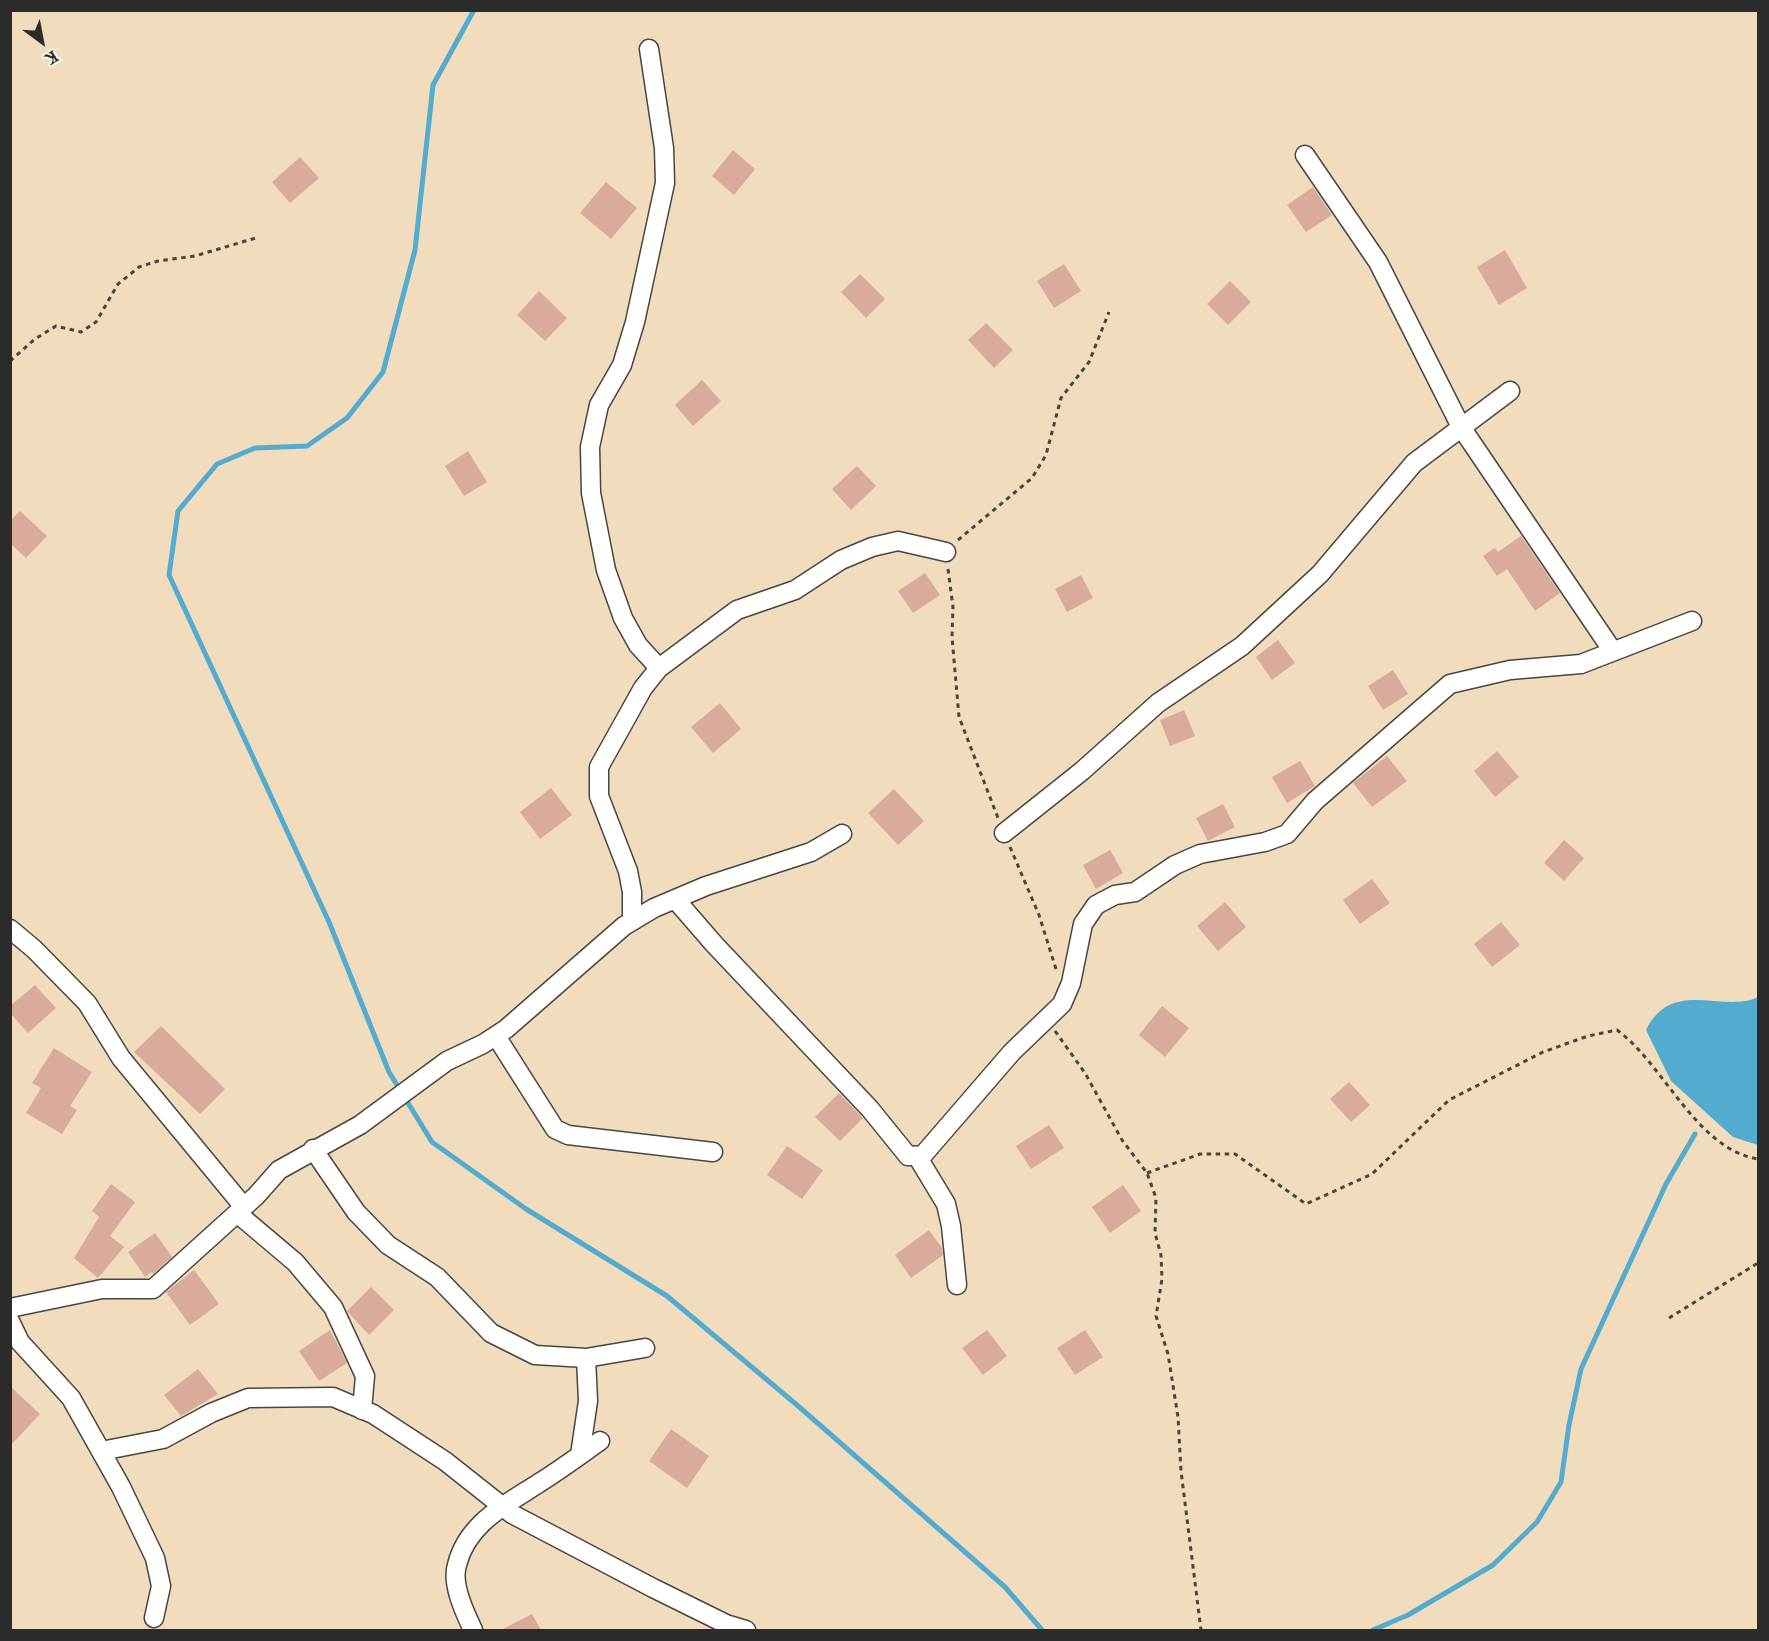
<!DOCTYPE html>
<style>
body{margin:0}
#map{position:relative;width:1769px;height:1641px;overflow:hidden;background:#f1ddbd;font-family:"IM FELL Great Primer",serif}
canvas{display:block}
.frame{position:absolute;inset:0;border:12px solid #2b2b2b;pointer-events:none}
.north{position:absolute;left:12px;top:12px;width:60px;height:60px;-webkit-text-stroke:4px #f6f6f2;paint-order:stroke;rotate:148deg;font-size:16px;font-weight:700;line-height:24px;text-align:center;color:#2b2b2b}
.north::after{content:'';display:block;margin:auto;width:21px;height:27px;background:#2b2b2b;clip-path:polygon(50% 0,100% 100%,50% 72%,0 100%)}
</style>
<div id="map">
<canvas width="1769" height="1641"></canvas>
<div class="frame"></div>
<div class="north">K</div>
</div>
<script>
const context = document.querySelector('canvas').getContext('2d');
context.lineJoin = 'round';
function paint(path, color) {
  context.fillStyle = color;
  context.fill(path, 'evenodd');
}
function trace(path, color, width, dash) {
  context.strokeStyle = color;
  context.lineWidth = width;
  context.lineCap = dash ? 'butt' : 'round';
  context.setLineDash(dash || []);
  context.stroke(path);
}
paint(new Path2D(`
 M1758,997V1145L1733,1137L1671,1081L1646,1030C1672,977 1724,1014 1758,997Z`), '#53abd0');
trace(new Path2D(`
 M474,10L433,85L415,250L383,372L347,418L307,446L255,448L217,464L178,511L169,575L329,922L389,1072L432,1142L526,1209L667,1296L797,1405L1005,1587L1042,1630
 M1373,1630L1408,1615L1493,1565L1537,1522L1561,1482L1569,1425L1581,1369L1666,1184L1695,1134`), '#53abd0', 5);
paint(new Path2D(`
 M733,150L755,169L734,195L712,176Z
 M300,157L319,178L290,203L272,182Z
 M606,182L637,208L611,239L580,213Z
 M1313,187L1332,215L1306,232L1287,205Z
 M1505,250L1527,288L1499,305L1477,267Z
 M1064,264L1081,291L1054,308L1037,281Z
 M860,274L885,299L866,318L841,292Z
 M1230,281L1251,302L1228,325L1207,304Z
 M539,291L567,318L545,341L517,315Z
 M986,323L1013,350L994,368L968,340Z
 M702,380L721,401L693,426L675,405Z
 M468,451L487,482L464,496L445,466Z
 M857,466L876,486L851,510L832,489Z
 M20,511L47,536L26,558L10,543V521Z
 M1521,536L1560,593L1535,611L1507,569L1497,576L1483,556L1495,548L1498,552Z
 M925,573L940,595L913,613L898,591Z
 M1081,575L1093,598L1067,612L1055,589Z
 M1278,640L1295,663L1272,680L1256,657Z
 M1393,670L1408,694L1383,710L1368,686Z
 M720,703L741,729L713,753L691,727Z
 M1184,710L1195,736L1170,746L1160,720Z
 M1497,751L1519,777L1495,797L1474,771Z
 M1387,756L1407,781L1372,807L1353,783Z
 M1300,761L1315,786L1287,803L1272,777Z
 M551,788L572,815L540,839L520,812Z
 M894,789L924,821L898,845L868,813Z
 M1223,804L1235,827L1208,841L1196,818Z
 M1564,840L1584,858L1564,881L1544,863Z
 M1110,850L1123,873L1096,889L1083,865Z
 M1372,879L1390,903L1360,924L1343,900Z
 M1225,902L1246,927L1218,951L1197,926Z
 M1501,922L1520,945L1492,967L1474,944Z
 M35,985L56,1008L28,1033L10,1013V1006Z
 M1162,1006L1189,1028L1165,1057L1139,1035Z
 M161,1026L225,1089L200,1114L134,1052Z
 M54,1048L92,1072L70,1106L77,1110L62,1134L26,1113L41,1088L32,1083Z
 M1349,1082L1370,1105L1351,1122L1330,1099Z
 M839,1093L863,1118L840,1141L815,1117Z
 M1049,1125L1064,1148L1031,1169L1016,1146Z
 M787,1146L823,1170L802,1199L767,1175Z
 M111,1184L135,1202L110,1236L124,1247L98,1278L74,1258L99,1217L92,1211Z
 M1123,1185L1141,1211L1110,1233L1092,1207Z
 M929,1230L942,1248L943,1255L911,1278L895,1255Z
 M155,1233L172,1257L153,1274L152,1272L145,1277L128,1252Z
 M194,1270L219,1304L190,1325L166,1292Z
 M371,1287L394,1310L369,1335L347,1311Z
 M330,1330L347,1363L319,1381L299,1351Z
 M987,1330L1007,1356L983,1375L962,1348Z
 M1085,1330L1103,1357L1075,1375L1057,1348Z
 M198,1369L218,1394L181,1416L164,1395Z
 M10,1386L40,1414L10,1446Z
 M671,1429L709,1456L687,1488L649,1461Z
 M532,1614L541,1630H501Z`), '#daab9c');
const minor = new Path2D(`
 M649,49L664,148L665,183L635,322L622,365L599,405L590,447L591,493L606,570L623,618L638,645L659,668
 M1305,155L1378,262L1461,427L1612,650
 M1004,833L1082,771L1158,703L1242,646L1320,574L1414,463L1510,391
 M675,899L714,944L870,1109L908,1156L923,1155L1012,1052L1062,1004L1071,983L1083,924L1096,905L1115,895L1135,892L1175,865L1200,854L1265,842L1287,834L1315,801L1450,684L1510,670L1581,664L1692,621
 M632,921V892L628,871L599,796V767L643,688L659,668L737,610L795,590L841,560L872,547L898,541L946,552
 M10,929L34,949L87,1003L121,1058L244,1207
 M496,1036L555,1129L568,1135L713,1152
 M313,1149L356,1212L388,1245L437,1277L491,1333L535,1355L586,1358L645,1348
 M917,1156L946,1204L951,1226L957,1285
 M237,1213L295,1262L333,1307L365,1376L362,1410
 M10,1308L102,1289H153L256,1196L279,1170L360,1125L447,1061L483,1044L506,1029L624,926L654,908L706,886L811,852L842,834
 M10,1321L20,1342L71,1398L121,1487L155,1558L161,1586L154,1618
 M101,1451L163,1439L211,1413L248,1398L333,1397L373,1414L445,1461L512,1514L653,1588L726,1624L746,1630
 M580,1455L588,1401L586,1358
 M473,1630C465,1613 451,1584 457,1565C467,1523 507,1504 539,1483C560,1470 580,1455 600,1441`);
trace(minor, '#494641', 21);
trace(new Path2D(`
 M10,361L35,339L56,326L81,332L96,322L118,284L139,267L158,261L195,256L259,237
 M958,540L1032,478L1046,455L1061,398L1089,362L1109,312
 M948,569L953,607L952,637L959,717L998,818
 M1010,847L1039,915L1056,969
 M1055,1031L1085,1073L1122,1140L1147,1173L1156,1198L1155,1233L1161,1255L1162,1279L1156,1316L1168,1354L1178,1417L1181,1471L1201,1630
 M1147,1173L1200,1154H1235L1306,1204L1372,1174L1449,1100L1543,1052L1588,1036L1617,1030C1664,1064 1696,1149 1758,1159
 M1669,1318L1758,1263`), '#494641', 3, [4.5, 4.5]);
trace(minor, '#fff', 18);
</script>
